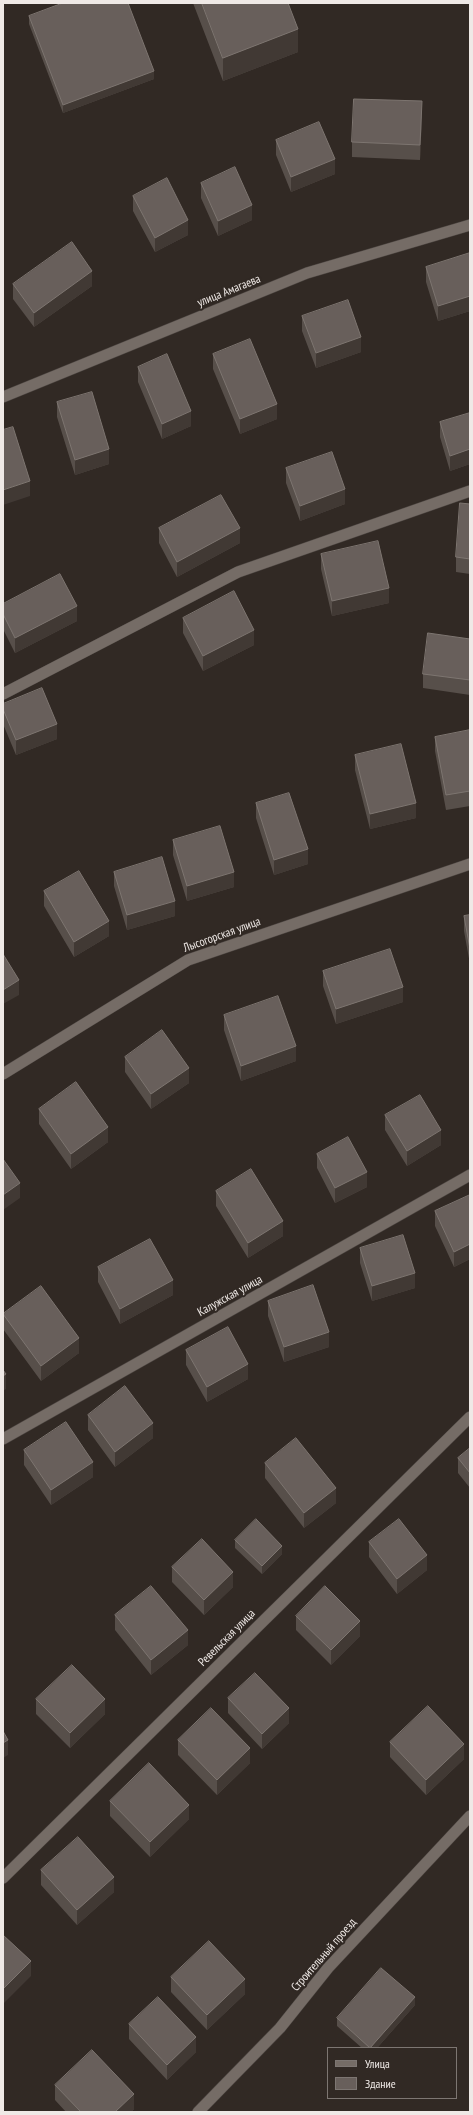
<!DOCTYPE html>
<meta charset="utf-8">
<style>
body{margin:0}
#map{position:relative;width:473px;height:2115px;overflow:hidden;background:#312924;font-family:"PT Sans Narrow",sans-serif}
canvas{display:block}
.frame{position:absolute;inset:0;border:4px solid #efe9e6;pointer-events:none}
.legend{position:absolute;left:327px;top:2047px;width:130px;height:52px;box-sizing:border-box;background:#312924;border:1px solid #7d7672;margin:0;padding:5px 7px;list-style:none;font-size:12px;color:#efe9e6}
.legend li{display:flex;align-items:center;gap:8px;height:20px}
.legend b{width:20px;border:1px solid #7d7672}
</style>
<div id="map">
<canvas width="473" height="2115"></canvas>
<div class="frame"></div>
<ul class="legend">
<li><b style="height:5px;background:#756c66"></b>Улица</li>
<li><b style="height:11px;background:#685f5b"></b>Здание</li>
</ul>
</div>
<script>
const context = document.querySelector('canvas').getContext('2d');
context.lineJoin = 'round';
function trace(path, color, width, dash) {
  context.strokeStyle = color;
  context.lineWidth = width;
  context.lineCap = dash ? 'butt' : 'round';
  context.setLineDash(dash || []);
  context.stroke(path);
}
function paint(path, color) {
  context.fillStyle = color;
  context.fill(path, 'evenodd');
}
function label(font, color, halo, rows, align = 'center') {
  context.font = font + ' "PT Sans Narrow",sans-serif';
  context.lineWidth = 4;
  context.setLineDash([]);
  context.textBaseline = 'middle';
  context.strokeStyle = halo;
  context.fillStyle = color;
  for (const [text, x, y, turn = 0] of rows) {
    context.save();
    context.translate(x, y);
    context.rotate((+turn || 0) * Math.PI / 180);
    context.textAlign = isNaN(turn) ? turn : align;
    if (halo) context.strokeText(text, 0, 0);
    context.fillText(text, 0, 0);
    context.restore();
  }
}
const minor = new Path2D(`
 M3,397L307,273L470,225
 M3,694L238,572L470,491
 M3,1439L470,1175
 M3,1878L470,1417
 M198,2112L280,2028L328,1968L470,1816`);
const tertiary = new Path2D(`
 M3,1074L188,960L470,864`);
trace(minor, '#4c4541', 12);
trace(tertiary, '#4c4541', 12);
trace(minor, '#756c66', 11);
trace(tertiary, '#756c66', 11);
paint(new Path2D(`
 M193,3H288L298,52L223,81Z
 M29,16L154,79L63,113L29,24Z
 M422,116L420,160L352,157V142Z
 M276,140L335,174L291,192L276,155Z
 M201,183L252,220L218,236L201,198Z
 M133,196L188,235L155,252L133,211Z
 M470,253V311L438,321L426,282V267Z
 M13,284L92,286L34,327L13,299Z
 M302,316L361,352L316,368L302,331Z
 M213,354L277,419L240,434L213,369Z
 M138,367L191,426L162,439L138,382Z
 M57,402L109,464L75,475L57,417Z
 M470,413V464L450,471L440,437V422Z
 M286,468L345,504L300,521L286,483Z
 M470,504V574L456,572V557Z
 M159,528L240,543L177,577L159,543Z
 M321,554L389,603L332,616L321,569Z
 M3,604L77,621L15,653L3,629Z
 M183,618L254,645L203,671L183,633Z
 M470,639V695L423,688V674Z
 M3,704L57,739L16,755L3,724Z
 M470,730V806L446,810L435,751V737Z
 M355,755L416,818L370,829L355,770Z
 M256,803L308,864L274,875L256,818Z
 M173,840L234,887L187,901L173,855Z
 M114,872L175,916L127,930L114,886Z
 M44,891L109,936L74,957L44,906Z
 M470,915V964L464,931V916Z
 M323,971L403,1002L336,1024L323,986Z
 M224,1015L296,1061L241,1081L224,1030Z
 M125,1057L189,1083L151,1109L125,1072Z
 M39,1109L108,1142L71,1169L39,1124Z
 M385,1115L441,1145L407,1166L385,1130Z
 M317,1154L367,1187L335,1203L317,1168Z
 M216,1191L283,1236L248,1258L216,1206Z
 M470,1195V1259L454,1267L435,1226V1211Z
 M360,1248L415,1288L372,1301L360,1263Z
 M98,1267L173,1295L120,1324L98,1282Z
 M268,1301L329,1347L284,1362L268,1316Z
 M3,1314L79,1353L41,1381L3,1329Z
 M186,1350L248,1379L207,1402L186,1365Z
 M88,1415L153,1438L115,1467L88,1430Z
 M470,1448V1488L458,1473V1458Z
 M24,1450L93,1477L51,1505L24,1465Z
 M265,1463L336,1503L304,1528L265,1478Z
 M235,1540L282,1554L262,1574L235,1548Z
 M369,1542L427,1570L397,1594L369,1557Z
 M172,1567L233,1587L204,1615L172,1582Z
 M115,1615L188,1645L151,1675L115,1630Z
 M296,1616L360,1636L331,1665L296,1630Z
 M228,1698L289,1723L262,1749L228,1713Z
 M36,1699L105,1714L70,1748L36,1714Z
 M178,1740L250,1763L217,1795L178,1755Z
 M390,1742L464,1759L426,1795L390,1757Z
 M110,1801L189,1819L150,1857L110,1816Z
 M41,1870L114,1892L77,1925L41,1885Z
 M171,1977L245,1994L207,2030L171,1992Z
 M415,2005L377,2048H362L337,2026V2018Z
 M129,2024L196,2052L167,2080L129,2039Z
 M55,2085L134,2109L131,2112H66L55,2100Z`), '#574f4a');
paint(new Path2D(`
 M298,29V52L223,81V58Z
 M154,71V79L63,113V105Z
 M422,101V116L420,160V145Z
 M335,159V174L291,192V177Z
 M252,205V220L218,236V221Z
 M188,220V235L155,252V238Z
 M92,271V286L34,327V313Z
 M470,296V311L438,321V306Z
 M361,337V352L316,368V353Z
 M277,404V419L240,434V419Z
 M191,411V426L162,439V424Z
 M109,449V464L75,475V460Z
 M470,449V464L450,471V456Z
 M30,481V496L3,505V490Z
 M345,489V504L300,521V506Z
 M240,528V543L177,577V562Z
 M389,588V603L332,616V601Z
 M77,606V621L15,653V638Z
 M254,630V645L203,671V656Z
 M57,724V739L16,755V740Z
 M416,803V818L370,829V814Z
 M308,849V864L274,875V860Z
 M234,872V887L187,901V886Z
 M175,901V916L127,930V915Z
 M109,921V936L74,957V942Z
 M19,980V995L3,1004V990Z
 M403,987V1002L336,1024V1009Z
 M296,1046V1061L241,1081V1066Z
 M189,1068V1083L151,1109V1094Z
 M108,1127V1142L71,1169V1154Z
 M441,1130V1145L407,1166V1151Z
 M367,1172V1187L335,1203V1188Z
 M20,1183V1198L3,1210V1195Z
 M283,1221V1236L248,1258V1243Z
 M470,1244V1259L454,1267V1252Z
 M415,1273V1288L372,1301V1286Z
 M173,1280V1295L120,1324V1309Z
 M329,1332V1347L284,1362V1347Z
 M79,1338V1353L41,1381V1366Z
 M248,1364V1379L207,1402V1387Z
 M6,1374V1389L3,1391V1376Z
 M153,1423V1438L115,1467V1452Z
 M93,1462V1477L51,1505V1490Z
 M336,1488V1503L304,1528V1513Z
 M282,1546V1554L262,1574V1566Z
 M427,1555V1570L397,1594V1579Z
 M233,1572V1587L204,1615V1600Z
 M360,1621V1636L331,1665V1650Z
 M188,1630V1645L151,1675V1660Z
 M105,1699V1714L70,1748V1733Z
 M289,1708V1723L262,1749V1734Z
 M8,1740V1755L3,1758V1743Z
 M464,1744V1759L426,1795V1780Z
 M250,1748V1763L217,1795V1780Z
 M189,1805V1819L150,1857V1842Z
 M114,1877V1892L77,1925V1910Z
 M31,1961V1976L3,2004V1989Z
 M245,1979V1994L207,2030V2015Z
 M415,1997V2005L377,2048H370Z
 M196,2037V2052L167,2080V2065Z
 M134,2094V2109L131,2112H115Z`), '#413934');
const building = new Path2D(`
 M63,3H128L154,71L63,105L29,16Z
 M202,3H288L298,29L223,58Z
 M354,99L422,101L420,145L352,142Z
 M319,122L335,159L291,177L276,140Z
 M235,167L252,205L218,221L201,183Z
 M167,178L188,220L155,238L133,196Z
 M72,242L92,271L34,313L13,284Z
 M470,253V296L438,306L426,267Z
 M348,300L361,337L316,353L302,316Z
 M250,339L277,404L240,419L213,354Z
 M167,354L191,411L162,424L138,367Z
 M92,392L109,449L75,460L57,402Z
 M470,413V449L450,456L440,422Z
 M13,427L30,481L3,490V430Z
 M332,452L345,489L300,506L286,468Z
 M221,495L240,528L177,562L159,528Z
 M460,503L470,504V559L456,557Z
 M378,541L389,588L332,601L321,554Z
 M60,574L77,606L15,638L3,614V604Z
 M234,591L254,630L203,656L183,618Z
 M428,633L470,639V680L423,674Z
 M42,688L57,724L16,740L3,709V704Z
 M470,730V791L446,795L435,737Z
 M401,744L416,803L370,814L355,755Z
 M289,793L308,849L274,860L256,803Z
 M220,826L234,872L187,886L173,840Z
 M162,857L175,901L127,915L114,872Z
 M79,871L109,921L74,942L44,891Z
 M470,915V949L464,916Z
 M390,949L403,987L336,1009L323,971Z
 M3,954L19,980L3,990Z
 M278,996L296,1046L241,1066L224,1015Z
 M162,1030L189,1068L151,1094L125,1057Z
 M76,1082L108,1127L71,1154L39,1109Z
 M420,1095L441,1130L407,1151L385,1115Z
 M348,1137L367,1172L335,1188L317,1154Z
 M3,1159L20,1183L3,1195Z
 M251,1169L283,1221L248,1243L216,1191Z
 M470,1195V1244L454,1252L435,1211Z
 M403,1235L415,1273L372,1286L360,1248Z
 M150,1239L173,1280L120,1309L98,1267Z
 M313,1285L329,1332L284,1347L268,1301Z
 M41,1286L79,1338L41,1366L3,1314Z
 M228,1327L248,1364L207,1387L186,1350Z
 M3,1370L6,1374L3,1376Z
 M125,1386L153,1423L115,1452L88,1415Z
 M66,1422L93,1462L51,1490L24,1450Z
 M296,1438L336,1488L304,1513L265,1463Z
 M470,1448V1473L458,1458Z
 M256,1519L282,1546L262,1566L235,1540Z
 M399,1519L427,1555L397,1579L369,1542Z
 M202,1539L233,1572L204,1600L172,1567Z
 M151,1586L188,1630L151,1660L115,1615Z
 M325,1586L360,1621L331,1650L296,1616Z
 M72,1665L105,1699L70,1733L36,1699Z
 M255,1673L289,1708L262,1734L228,1698Z
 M428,1706L464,1744L426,1780L390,1742Z
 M211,1708L250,1748L217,1780L178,1740Z
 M3,1731L8,1740L3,1743Z
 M149,1763L189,1805L150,1842L110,1801Z
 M78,1837L114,1877L77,1910L41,1870Z
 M3,1935L31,1961L3,1989Z
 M209,1941L245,1979L207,2015L171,1977Z
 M381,1968L415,1997L370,2048L337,2018Z
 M158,1997L196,2037L167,2065L129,2024Z
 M92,2050L134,2094L115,2112H81L55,2085Z`);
paint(building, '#685f5b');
trace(building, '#7d7570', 1);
label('12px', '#efe9e6', '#312924', [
 ["улица Амагаева",229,291,-22],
 ["Лысогорская улица",222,935,-20],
 ["Калужская улица",230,1296,-29],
 ["Ревельская улица",227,1638,-45],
 ["Строительный проезд",324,1955,-49]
]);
</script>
